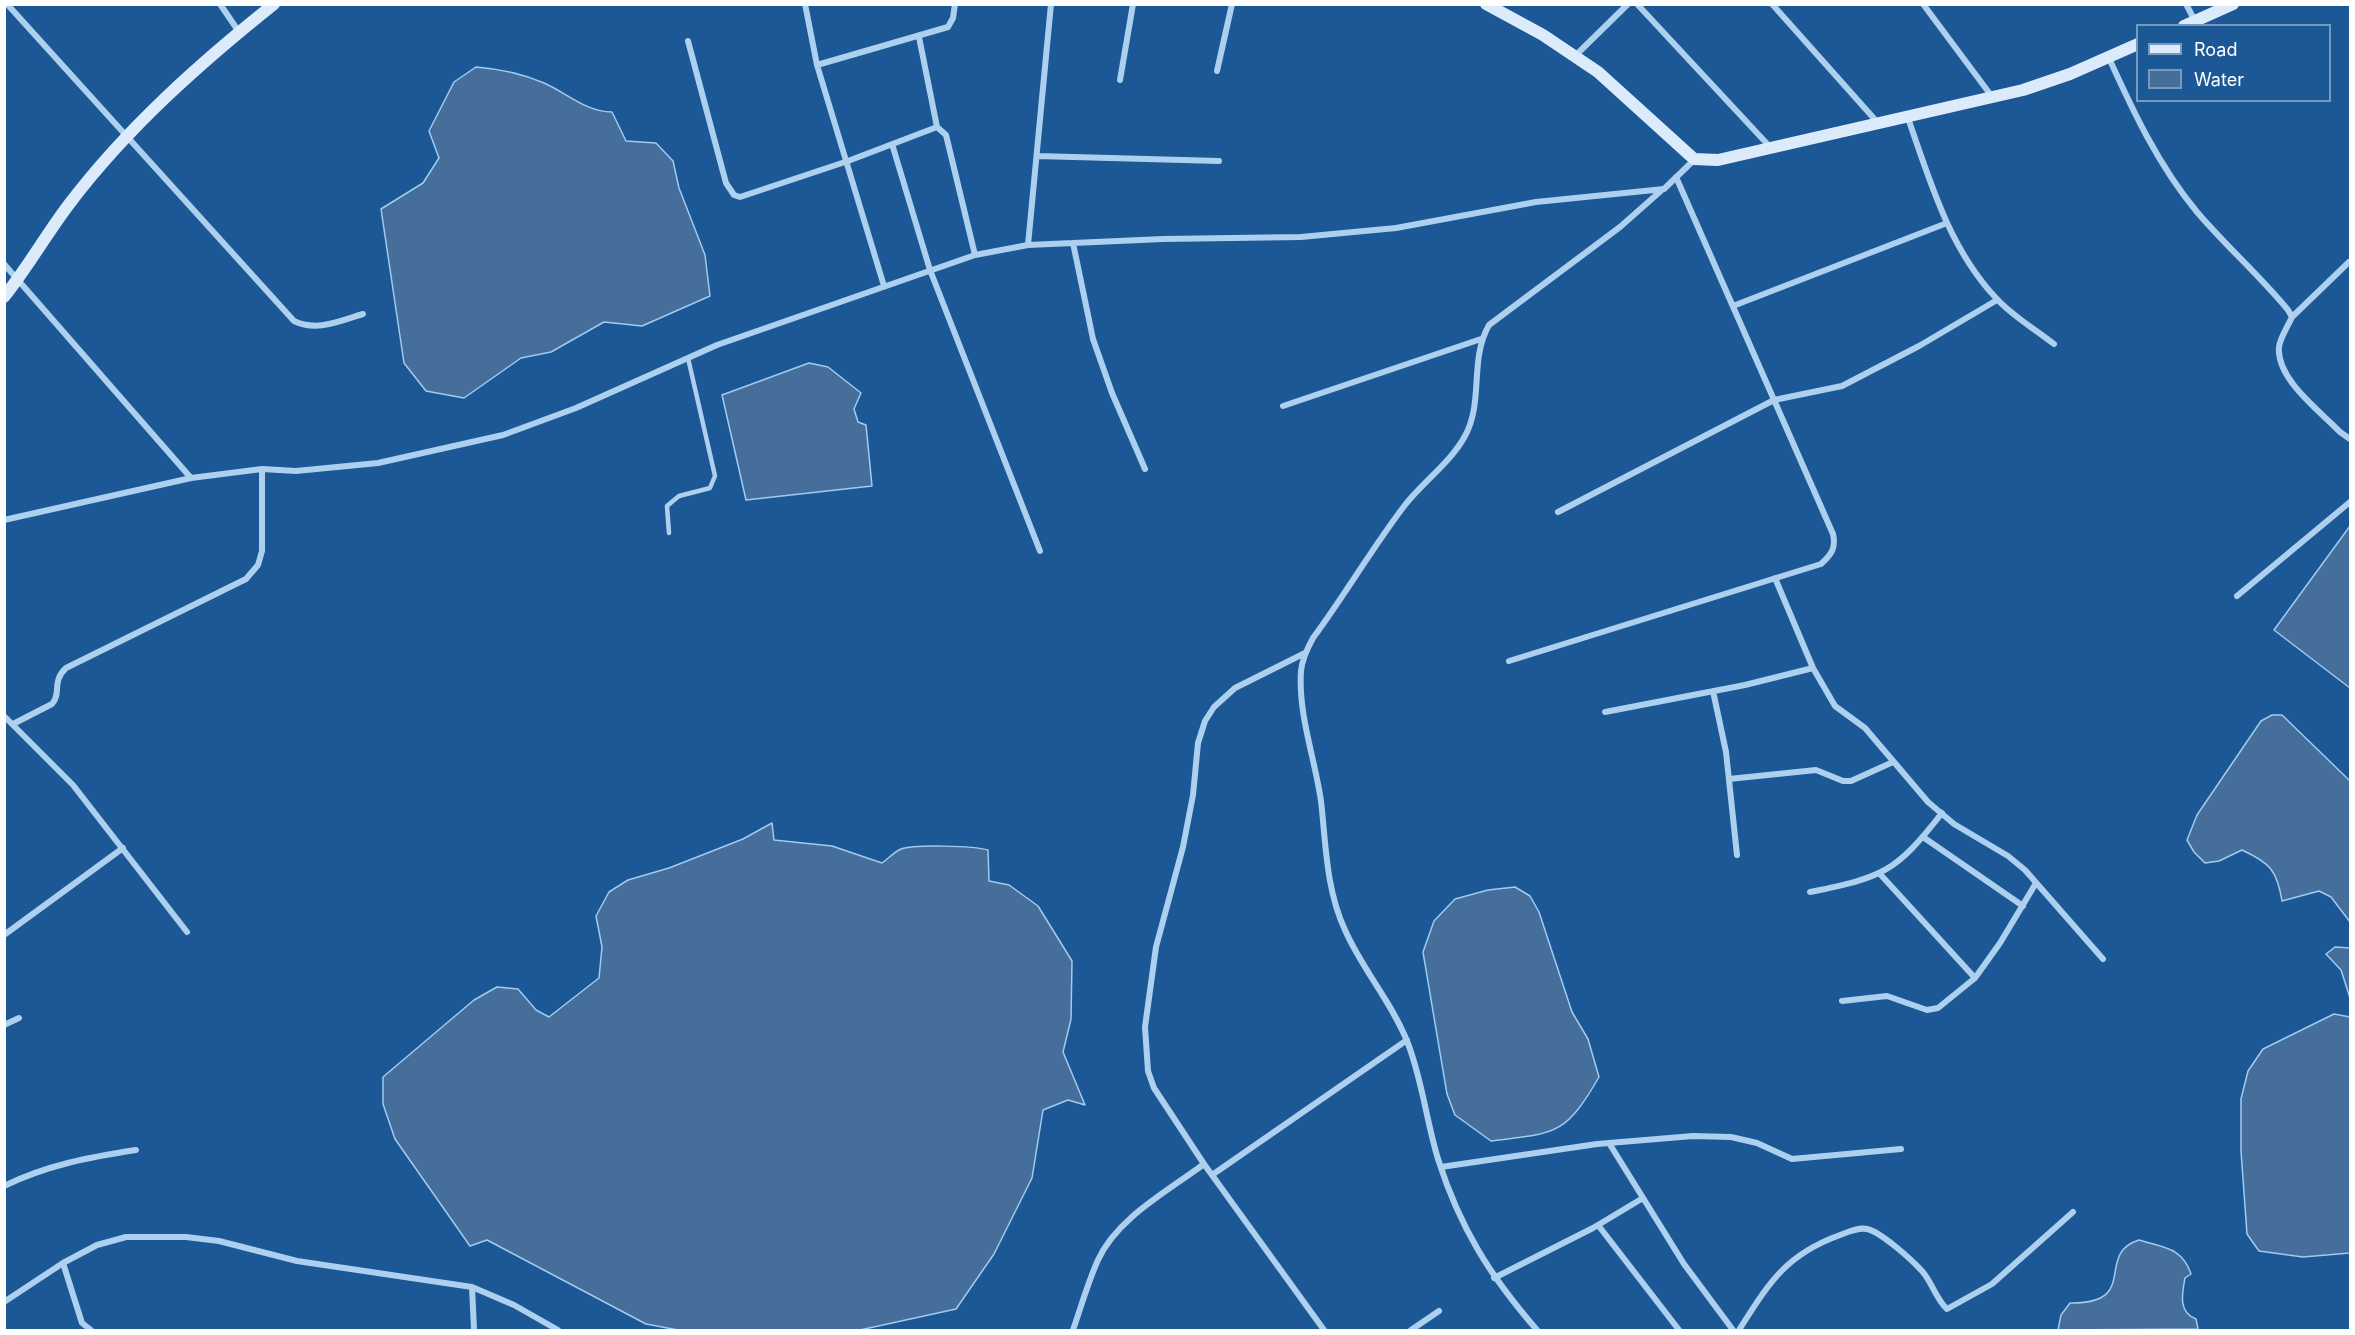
<!DOCTYPE html>
<style>
body{margin:0}
#map{position:relative;width:2355px;height:1335px;overflow:hidden;background:#1c5895;font-family:Inter,sans-serif}
canvas{display:block}
.frame{position:absolute;inset:0;border:6px solid #fff;pointer-events:none}
.legend{position:absolute;left:2136px;top:24px;width:195px;height:78px;box-sizing:border-box;background:#1c5895;border:2px solid #779bbf;margin:0;padding:8px 10px;list-style:none;font-size:18px;color:#fff}
.legend li{display:flex;align-items:center;gap:12px;height:30px}
.legend b{width:30px;border:2px solid #779bbf}
</style>
<div id="map">
<canvas width="2355" height="1335"></canvas>
<div class="frame"></div>
<ul class="legend">
<li><b style="height:8px;background:#dbebfb"></b>Road</li>
<li><b style="height:16px;background:#456f9a"></b>Water</li>
</ul>
</div>
<script>
const context = document.querySelector('canvas').getContext('2d');
context.lineJoin = 'round';
function paint(path, color) {
  context.fillStyle = color;
  context.fill(path, 'evenodd');
}
function trace(path, color, width, dash) {
  context.strokeStyle = color;
  context.lineWidth = width;
  context.lineCap = dash ? 'butt' : 'round';
  context.setLineDash(dash || []);
  context.stroke(path);
}
const water = new Path2D(`
 M476,67C501,69 521,73 544,83C567,93 586,112 612,112L626,141L656,143L673,161L679,188L705,255L710,296L642,326L604,322L551,352L521,358L464,398L426,391L404,363L381,209L423,183L439,158L429,131L454,82Z
 M809,363L828,367L861,393L854,409L858,422L866,425L872,486L746,500L722,395Z
 M2350,526V688L2274,630Z
 M2272,715H2282L2350,781V922L2331,897L2319,891L2282,901C2277,870 2270,863 2242,850L2219,861L2205,863L2194,852L2187,840L2197,815L2261,721Z
 M772,823L774,840L832,846L882,863C888,859 894,852 901,849C915,844 974,846 988,850L989,881L1009,885L1038,906L1072,961L1071,1019L1063,1052L1085,1105L1068,1100L1043,1110L1032,1178L994,1254L956,1309L860,1330H678L646,1324L487,1240L470,1246L395,1139L383,1104V1077L474,1000L497,987L518,989L536,1010L549,1017L599,978L602,947L596,916L609,892L628,880L669,868L743,839Z
 M1515,887L1530,896L1539,912L1572,1012L1588,1039L1599,1077C1565,1136 1556,1133 1491,1141L1455,1115L1447,1094L1423,952L1434,921L1455,899L1488,890Z
 M2335,947L2350,948V998L2341,970L2326,954Z
 M2334,1014L2350,1017V1253L2303,1257L2259,1251L2247,1234L2241,1151V1099L2248,1071L2263,1049Z
 M2139,1240C2164,1248 2182,1247 2191,1274L2185,1278C2182,1294 2178,1312 2196,1319L2198,1329L2058,1330L2061,1315L2070,1303C2141,1304 2094,1254 2139,1240Z`);
paint(water, '#456f9a');
trace(water, '#a1cbf1', 1.5);
trace(new Path2D(`
 M669,533L667,506L679,496L710,488L715,476L688,358`), '#aed0ef', 4.5);
trace(new Path2D(`
 M7,4L294,321C317,332 339,321 363,314
 M220,4L239,32
 M805,4L817,65L884,286
 M1637,4L1771,148
 M1772,4L1878,123
 M1923,4L1993,98
 M2186,4L2195,21
 M919,37L937,127
 M688,41L726,183L734,195L740,197L848,161L937,127L946,135L975,255
 M1575,56L1628,4
 M2108,56C2133,111 2158,165 2197,212C2226,246 2260,276 2288,310L2292,317C2288,326 2280,338 2279,347C2276,379 2320,411 2340,432L2350,439
 M817,65L948,27L953,18L955,4
 M1217,71L1232,4
 M1120,80L1133,4
 M1908,118C1930,181 1949,248 1996,298C2012,316 2035,329 2054,344
 M892,144L930,270L1040,551
 M1037,156L1219,161
 M1073,243L1093,339L1112,393L1145,469
 M1028,245L1051,4
 M4,264L191,478
 M1733,306L1947,223
 M2292,317L2349,262
 M1283,406L1481,339
 M1558,512L1774,400L1842,386L1919,346L1997,300
 M4,520L191,478L262,469L296,471L378,463L503,435L576,408L717,345L975,255L1028,245L1163,239L1301,237L1396,228L1536,202L1664,189L1694,160
 M1775,578L1813,668L1835,706L1865,728L1928,802L1954,824L2008,856L2025,870L2103,959
 M2237,596L2350,502
 M1305,653L1235,688L1214,707L1205,721L1198,743L1193,795L1183,847L1156,947L1145,1027L1148,1071L1154,1088L1204,1164L1324,1330
 M1509,661L1821,564C1832,554 1836,548 1833,534L1676,177
 M1713,691L1726,752L1737,855
 M1605,712L1745,685L1813,668
 M4,716L73,785L187,932
 M13,724L52,704C62,693 51,682 66,668L246,579L258,565L262,551V469
 M1729,779L1816,770L1843,781H1851L1893,762
 M1923,837L2023,906
 M1880,874L1975,978
 M1810,892C1883,877 1895,873 1942,813
 M4,935L123,848
 M1842,1001L1887,996L1927,1010L1938,1008L1975,978L2000,943L2036,883
 M4,1025L19,1018
 M1609,1143L1684,1264L1733,1330
 M1441,1167L1597,1144L1693,1136L1731,1137L1757,1143L1792,1159L1901,1149
 M1212,1175L1407,1040
 M4,1186C47,1165 90,1157 136,1150
 M1598,1225L1679,1330
 M63,1263L82,1323L91,1330
 M1494,1278L1593,1228L1643,1198
 M472,1287L474,1330
 M4,1302L63,1263L97,1245L126,1237H186L219,1241L297,1261L472,1287L514,1305L558,1330
 M1073,1330C1081,1307 1088,1282 1098,1260C1117,1218 1168,1191 1204,1164
 M1411,1330L1439,1311
 M1537,1330C1490,1276 1460,1228 1438,1159C1426,1120 1422,1078 1407,1041C1391,1001 1362,969 1345,930C1326,889 1326,845 1321,801C1315,759 1298,714 1301,671C1302,659 1307,649 1313,638C1345,595 1372,548 1405,505C1423,482 1451,462 1465,436C1484,401 1469,360 1489,325L1620,227L1663,189
 M1739,1330C1769,1283 1785,1255 1840,1235C1848,1232 1858,1227 1867,1229C1881,1232 1912,1260 1922,1271C1932,1282 1936,1299 1947,1309L1992,1284L2073,1212`), '#aed0ef', 6);
trace(new Path2D(`
 M1486,4L1543,35L1598,72L1694,159L1718,160L2023,90L2070,74L2138,44
 M2184,26L2233,4
 M4,297C28,267 47,233 70,203C127,128 200,63 274,4`), '#dbebfb', 12);
</script>
